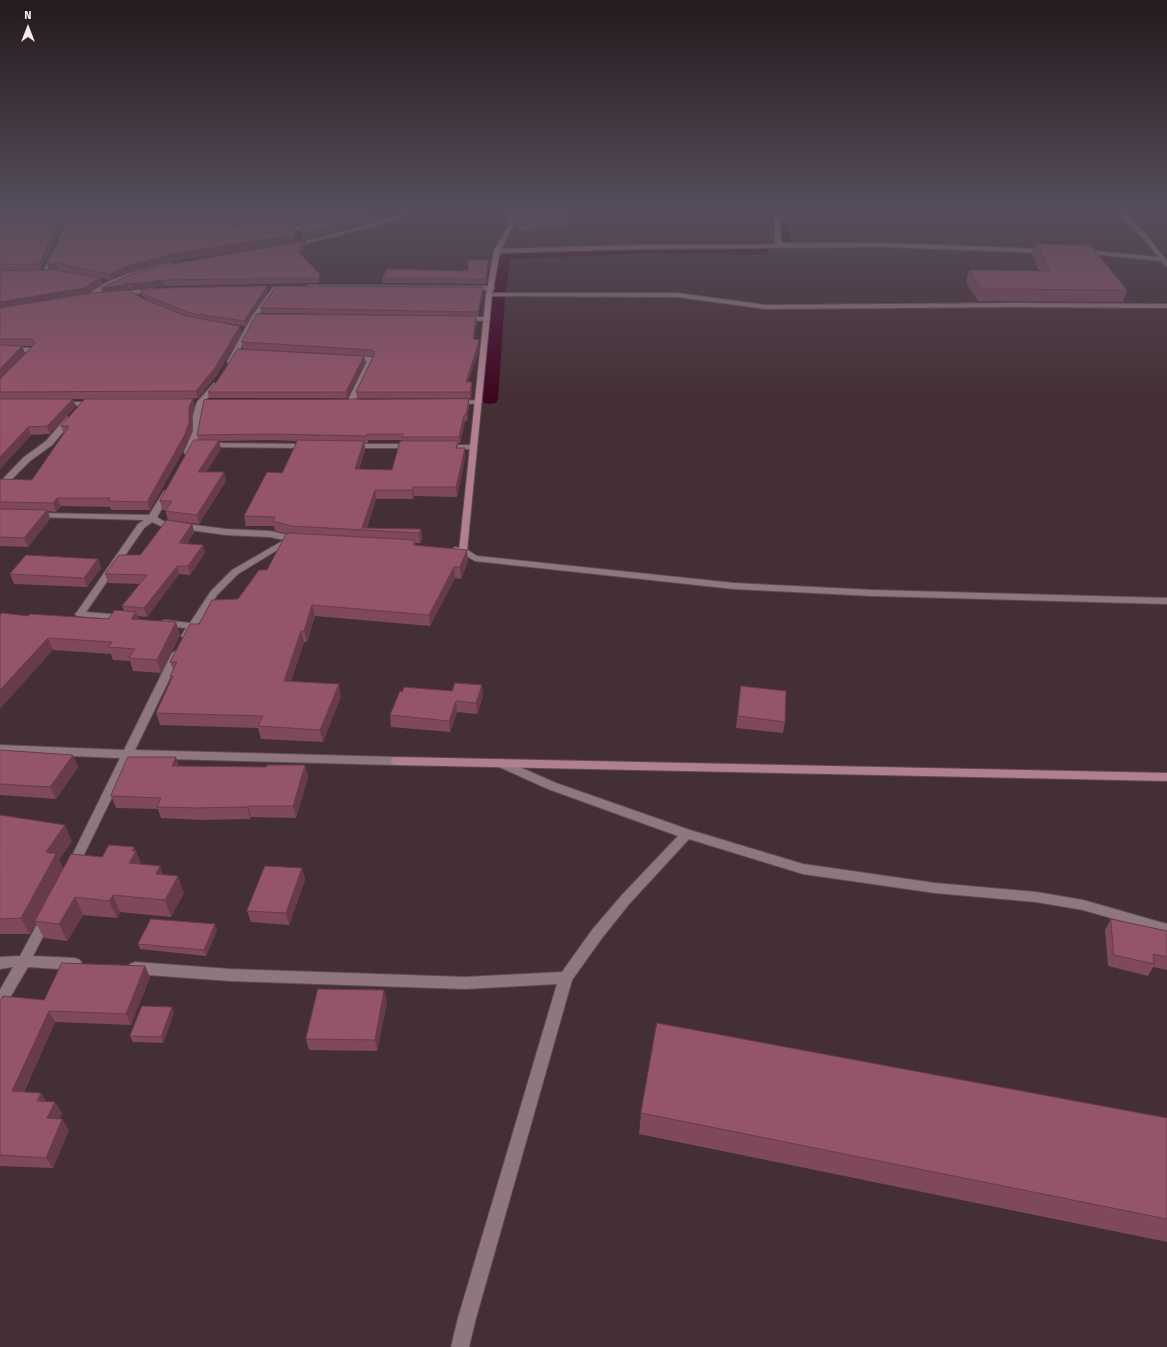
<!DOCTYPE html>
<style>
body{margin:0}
#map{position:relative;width:1167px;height:1347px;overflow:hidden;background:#442f35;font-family:"Fira Sans",sans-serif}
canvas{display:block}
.north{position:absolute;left:8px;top:8px;width:40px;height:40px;-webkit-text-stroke:3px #241a1d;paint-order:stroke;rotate:0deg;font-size:11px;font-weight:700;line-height:16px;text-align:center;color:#f5e7eb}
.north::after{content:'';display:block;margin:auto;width:14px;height:18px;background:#f5e7eb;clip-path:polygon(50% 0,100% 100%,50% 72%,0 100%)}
</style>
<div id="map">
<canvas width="1167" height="1347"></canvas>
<div class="north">N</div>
</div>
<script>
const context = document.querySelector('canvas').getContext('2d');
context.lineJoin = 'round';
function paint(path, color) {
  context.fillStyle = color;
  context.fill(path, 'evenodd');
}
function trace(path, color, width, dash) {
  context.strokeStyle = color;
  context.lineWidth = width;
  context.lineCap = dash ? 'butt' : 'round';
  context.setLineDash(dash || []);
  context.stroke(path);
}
paint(new Path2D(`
 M776,211H788L791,244L789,247L785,248L779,244Z
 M659,245L764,246L770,250L764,254L659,253L512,259L510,262L506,292L503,295L505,298L498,399L496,403L490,404L484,403L482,399L491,298L494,295L492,292C494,275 493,255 512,250Z`), '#3f0520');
const street = new Path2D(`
 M410,211H418L397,220L293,247L290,245L393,218Z
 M775,211H779L781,243H883L1047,249L1050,251L1047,253L883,247L643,249L497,253L494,251L497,249L643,245H755L775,244Z
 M1116,211H1121L1144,232L1167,261V267L1161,261L1081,253L1080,252L1083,250L1158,257L1140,234Z
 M283,227L301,226L304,228L301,230H281Z
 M52,252L57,253L46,274H42Z
 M171,263L174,265L173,266C140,273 117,281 89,299L84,298C106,277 142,268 171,263Z
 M308,285L492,286L495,288L492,290L306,288L305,287Z
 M273,287L278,288L258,316L233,362L228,363L227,362L252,316Z
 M154,288L157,290L156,291L120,296L117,294L120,292Z
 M489,293H677L766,305L1015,303L1167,304V308L1015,307L766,309L677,297L487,296L486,295Z
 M463,317H487L490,319L487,321L461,320L460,319Z
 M0,347L33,348L36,350L27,359L24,357L28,352L0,351Z
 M350,356L371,357L374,359L354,404L350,406L346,404L367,361L348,359L347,358Z
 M214,383L219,384L204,402L201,415V431L192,452L191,454H185L184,452L193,431V415L197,402Z
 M478,400L482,402L480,403L456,405L452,403L456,401Z
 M62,402H94L98,404L94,406L60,405L58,404Z
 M67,417L74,419L52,445L30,461L3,488H0V482L24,457L46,441Z
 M205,443L308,444L312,446L308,448L208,447H205Z
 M349,444H412L416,446L412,448H352L348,446Z
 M441,445H473L477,447L473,449H441Z
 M164,491H167L171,493L157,517L163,521L226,529L270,531L300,538L301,540L297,543L292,541L238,574L217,595L189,638L186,639L181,636L186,628L164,626L159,623L164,620L190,623L211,591L232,570L284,540L270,537L226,535L161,526L152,522L144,528L86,612L122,615L125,616L127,618L125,620L77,616L75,614L77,612L138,524L144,520L36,517L32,515L33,513L149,515Z
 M455,547L466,549L477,556L734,583L873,590L1167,598V604L873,596L734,589L475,561L461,553L452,552L451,550Z
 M177,650L182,653L135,750L396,757L400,758L401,761L400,764L396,765L131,758L77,869L73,871L69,869L67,866L120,758L0,753V745L124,750L172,653Z
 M501,759L556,783L690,830L803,864L935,883L1036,892L1083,900L1167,924V934L1083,910L1036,902L935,893L803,874L689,839L630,903L602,938L572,980L476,1318L469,1347H451L458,1318L557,984L465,989L230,981L135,974L130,972L128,968L130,964L135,962L230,969L465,977L562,972L592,930L622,895L678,836L548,789L497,766L496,763L497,760Z
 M46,914L50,915L52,919L33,956L75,958L80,960L82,964L80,968L75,970L28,967L5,1006L0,1008V990L13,967L0,969V957L20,956L42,915Z`);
const secondary = new Path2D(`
 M512,211H517L518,216L500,251L492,295L467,551L463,554L459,551L486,295L494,251L514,216Z
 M396,757L1167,773V781L396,765L392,764L391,761L392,758Z`);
trace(street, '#5f4c53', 2);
trace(secondary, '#5f4c53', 2);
paint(street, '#90777e');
paint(secondary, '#b18090');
paint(new Path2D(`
 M0,211H79L61,226L41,270H49L66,223L311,211L298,226H294L295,232V242L174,261L129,273L111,280L100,278L102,285L87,294L103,292L101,288L306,241V246L300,254L320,274V279L319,283L165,286L132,289L128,288L126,290L144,299L186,316L190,317L151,302L141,295L140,290L267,286L268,291L245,326L221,322L242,333L217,375L198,398L186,399H193L195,406L192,415V431L187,444L150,510H111L110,507L61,506L56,512L48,511L50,519L28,547L0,546V480H32L64,434L61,426L85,399H73L76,406L50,434L31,435L0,469ZM56,270H58L86,275ZM22,346H32L25,353Z
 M490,211H512V216L510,220L502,212L491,213Z
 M566,211L563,229L532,228L531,231H520L515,226L514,219Z
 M1035,244L1127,290L1123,302L978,301L966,282L969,270L1040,271L1035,265L1036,261L1032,255Z
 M488,265L486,284L383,283L382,278L468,271Z
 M483,292L478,316L262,313L261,308Z
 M477,322L474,339L479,346V350L468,382L472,388L471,398H357L356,392L373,356H364L365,362L347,398H209L208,392L353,355L243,349L242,342Z
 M469,399V406L467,421H465L460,443H458V448H465V457L457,497L414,496L413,499H376L367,528L421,529L422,539L420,543H415L416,545L468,561L461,579L455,578L430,626L315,616L307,642H304L291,681L341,696L323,742L261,739L258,728L160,725L156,713L171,679L170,676L173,670L170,662L199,624L238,599L267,570L288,534L275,531L274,526H246L244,516L282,473L297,441L271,440L219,441L221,449L206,472H224L226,481L199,524L168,520L165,510H162L160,501L198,440L197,435ZM368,440H402L392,470L359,469L365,450L364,443H368Z
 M192,524L194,532L187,544L203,545L205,553L190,575L179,574L147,617L138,616L139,620L180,635L161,673L133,671L130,661L113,660L111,654L53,650L28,616L108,619L124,611L122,606L140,584L108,583L105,574L140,555Z
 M98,559L101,568L87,587L14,584L10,574Z
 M741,686L785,722L783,733L736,728Z
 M400,691L483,696L477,714L457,712L450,732L391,727L390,715Z
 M0,750L78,767L56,799L0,795Z
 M305,765L308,777L296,818L251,817L250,819L201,820L161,818L158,809L116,808L111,796L179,766L266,767Z
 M0,815L72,841L59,860L63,868L134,847L141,864L163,874L184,893L171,917L120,912L117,918L83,915L67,941L44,938L36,923L30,934H0Z
 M302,868L305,880L289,925L251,922L247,911Z
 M1111,919L1167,931V970L1153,967L1148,976L1108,966L1105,930Z
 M217,930L206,956L140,949L138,944Z
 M145,966L150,977L131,1025L55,1022L24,1092L41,1093L46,1101L62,1113L59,1119L69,1130L53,1168L0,1166V1001L44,1000Z
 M387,1002L377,1051L309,1050L306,1039Z
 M174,1013L163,1043L133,1042L130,1036Z
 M641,1113L1167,1118V1242L639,1134Z`), '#7f485b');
paint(new Path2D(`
 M69,211H79L61,226L41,270L39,264L59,220Z
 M304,211H311L298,226L297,219Z
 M491,211H502V212L491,213Z
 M511,211H512V216L510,220V214Z
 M565,211H566L563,229L562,223Z
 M371,216L372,222L303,240L302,234Z
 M237,220L238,226L233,225Z
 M294,225L295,232V242L174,261L129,273L111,280L109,274L127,266L172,254Z
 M306,241V246L298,256L297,251Z
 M488,260V265L486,284V279Z
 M56,263L58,270H49L47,264Z
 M320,274V279L319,283L318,278Z
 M100,278L102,285L86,295L0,309V302Z
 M164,280L165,286L132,289L131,284Z
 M126,282L128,288L125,291L103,293L101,288Z
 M267,286L268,291L245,326L244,321Z
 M483,287V292L478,316V312Z
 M476,316L477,322L473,346V339Z
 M240,326L242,333L217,375L198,398L196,391Z
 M479,340V350L466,388V382Z
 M22,346L25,353L0,380V369Z
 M364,356L365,362L347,398L346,392Z
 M472,382V388L471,398L470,392Z
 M73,399L76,406L50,434L47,426Z
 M193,399L195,406L192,415V431L187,444L150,510L147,502Z
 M469,399V406L467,421L466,415Z
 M464,415L465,421L460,443L459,437Z
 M28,427L31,435L0,469V457Z
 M219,440L221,449L200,481L198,472Z
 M364,441L365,450L356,478L355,469Z
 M465,448V457L457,497L456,487Z
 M224,472L226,481L199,524L197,515Z
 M413,487L414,496L413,499L412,490Z
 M375,490L376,499L366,530L362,528Z
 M57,498L61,506L56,512L53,503Z
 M47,510L50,519L28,547L24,538Z
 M192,524L194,532L182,552L179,543Z
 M421,529L422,539L420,543L419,533Z
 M415,540L416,551L413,545Z
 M203,545L205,553L190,575L188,566Z
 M467,550L468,561L461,579L460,567Z
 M98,559L101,568L87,587L84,578Z
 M177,566L179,574L147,617L144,608Z
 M454,567L455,578L430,626L429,615Z
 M312,605L315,616L307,642L304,631Z
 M136,612L141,625L131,619Z
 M176,622L180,635L161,673L157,660Z
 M301,631L304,642L287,693L284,681Z
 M48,638L53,650L0,709V690Z
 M339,684L341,696L323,742L320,730Z
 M482,685L483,696L477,714L476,703Z
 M456,701L457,712L450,732L449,721Z
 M73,755L78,767L56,799L50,787Z
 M176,757L180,769L172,766Z
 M305,765L308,777L296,818L293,806Z
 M248,806L251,817L250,819L247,807Z
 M65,825L72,841L59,860L64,869L35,921L36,923L30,934L21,918L46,852Z
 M134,847L141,864L143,868L129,863L132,851Z
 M160,866L166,883L156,874Z
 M302,868L305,880L289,925L286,913Z
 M178,876L184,893L171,917L165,900Z
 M113,895L120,912L117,918L109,901Z
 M75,897L83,915L67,941L59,924Z
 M215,924L217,930L206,956L204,950Z
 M145,966L150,977L131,1025L126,1014Z
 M384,990L387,1002L377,1051L375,1040Z
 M172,1007L174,1013L163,1043L161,1037Z
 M49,1011L55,1022L19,1102L12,1091Z
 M41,1093L48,1104L37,1101Z
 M55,1102L62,1113L54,1129L47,1118Z
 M62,1119L69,1130L53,1168L46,1158Z`), '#683b4a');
const building = new Path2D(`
 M0,211H69L59,220L39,264H0Z
 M80,211H304L297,219L237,220L233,225H294V235L172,254L127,266L109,274L56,263L47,264L66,223Z
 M313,211H361L371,216L302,234L303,223Z
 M519,211H565L562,223L532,222L531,225H519L514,219Z
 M306,241L297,251L320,274L318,278L164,280L131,284L126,282L124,285L101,288L135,273L155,267Z
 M1035,244L1090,245L1127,290L981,289L969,270L1051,271L1043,261H1045L1039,253H1042Z
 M468,260H488L486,279L382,278L387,269L468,271Z
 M56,270L100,278L84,288L0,302V271Z
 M267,286L244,321L190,313L149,297L140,290L164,288Z
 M277,286L483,287L478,312L261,308Z
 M128,290L144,299L186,316L240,326L215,368L196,391L0,392V379L35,344L34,341L31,339H0V308L85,294Z
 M257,314L476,316L473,339L479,340L478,344L466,382H472L470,392H356L375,353L372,350L242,342Z
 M0,345L22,346L0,369Z
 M238,349L364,356L346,392H208L216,383Z
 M0,399H73L47,426L28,427L0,457Z
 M85,399H193L189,407V423L184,436L147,502L108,501L110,498H57L53,503L0,502V480L2,479L32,480L69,426H61Z
 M469,399L466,415H464L459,437H402L403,434H367V436L270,434L197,435L204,400Z
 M194,440H219L198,472H224L197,515L165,511L172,501H160Z
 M298,440L364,441L355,469L392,470L400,441H458L456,448H465L456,487H413L412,490H375L362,528L421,529L419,533L291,526L273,521L275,517L244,516L267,472L282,473Z
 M0,509L47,510L24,538L0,537Z
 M167,520L192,524L179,543L203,545L188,566H177L144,608L122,606L147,575L105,574L119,555H140Z
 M289,533L415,540L413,545L467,550L460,567H454L429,615L312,605L304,631H301L284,681L339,684L320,730L258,726L263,716L156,713L173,676H170L177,662H170L190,624H199L212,600L238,599L259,570H267L285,536Z
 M26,555L98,559L84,578L10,574Z
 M115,610L136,612L131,619L176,622L157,660L129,658L135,649L108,647L112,642L48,638L0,690V615L2,613L28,616L30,614L108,619Z
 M455,683L482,685L476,703L456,701L449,721L390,715L400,691L402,692L404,687L452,691Z
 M741,686L786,691L785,722L738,716Z
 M0,750L73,755L50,787L0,784Z
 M128,757H176L172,766L266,767L267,765H305L293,806H248L247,807L197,808L157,807L161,798L111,796Z
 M0,815L65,825L46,852L56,854L21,918L0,919Z
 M109,845L134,847L132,851H136L129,863L160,866L156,874L178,876L165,900L113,895L109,901L75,897L59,924L35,921L71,854L102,857Z
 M265,866L302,868L286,913L247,911Z
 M151,919L215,924L204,950L138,944Z
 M1111,919L1167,931V957L1153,954L1154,964L1114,955Z
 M62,963L145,966L126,1014L49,1011L12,1091L41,1093L37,1101L55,1102L47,1118L62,1119L46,1158L0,1155V1001L3,996L44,1000Z
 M318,989L384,990L375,1040L306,1039Z
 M142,1006L172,1007L161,1037L130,1036Z
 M657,1023L1167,1118V1219L641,1113Z`);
paint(building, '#94546a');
trace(building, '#683b4a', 1);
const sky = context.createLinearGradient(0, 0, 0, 400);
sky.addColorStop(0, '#251a1d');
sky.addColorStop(0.53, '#564d5c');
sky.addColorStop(1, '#564d5c00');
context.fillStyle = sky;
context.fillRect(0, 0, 1167, 400);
</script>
